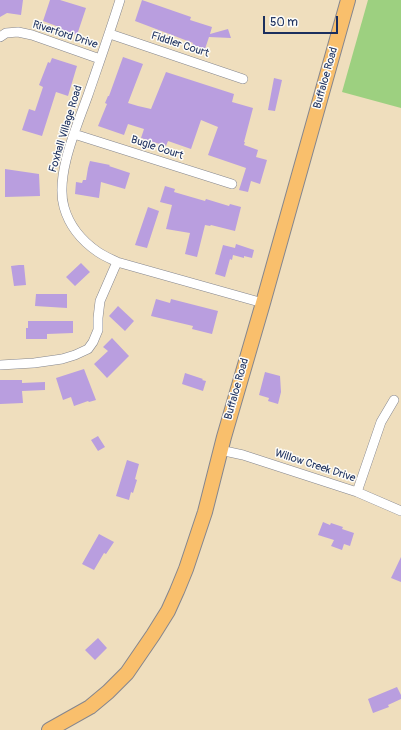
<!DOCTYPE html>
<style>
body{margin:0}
#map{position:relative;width:401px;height:730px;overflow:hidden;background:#efdebd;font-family:Pangolin,sans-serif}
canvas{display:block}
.scale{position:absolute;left:263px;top:16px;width:75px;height:18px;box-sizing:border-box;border:2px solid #1b2f5e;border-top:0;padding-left:5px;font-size:12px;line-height:14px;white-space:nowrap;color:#1b2f5e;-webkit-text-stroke:3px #fdfcf7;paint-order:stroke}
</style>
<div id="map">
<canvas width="401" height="730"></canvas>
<div class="scale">50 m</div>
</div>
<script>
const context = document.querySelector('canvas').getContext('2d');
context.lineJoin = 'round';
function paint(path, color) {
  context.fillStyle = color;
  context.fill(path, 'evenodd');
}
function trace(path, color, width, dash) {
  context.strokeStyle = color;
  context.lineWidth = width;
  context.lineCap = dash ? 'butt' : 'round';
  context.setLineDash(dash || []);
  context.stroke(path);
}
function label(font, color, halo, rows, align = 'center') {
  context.font = font + ' Pangolin,sans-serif';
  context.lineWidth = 3;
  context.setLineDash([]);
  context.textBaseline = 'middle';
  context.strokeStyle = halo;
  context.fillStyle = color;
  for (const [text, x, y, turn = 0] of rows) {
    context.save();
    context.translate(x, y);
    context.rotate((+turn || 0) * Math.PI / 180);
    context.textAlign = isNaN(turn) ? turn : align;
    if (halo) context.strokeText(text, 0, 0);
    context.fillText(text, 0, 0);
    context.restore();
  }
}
paint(new Path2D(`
 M368,0H401V108L342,92Z`), '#9dd080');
paint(new Path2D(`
 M0,0H23L21,15L7,13L0,17Z
 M50,0H60L86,8L77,35L58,29L59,27L43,21Z
 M142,0L191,17L190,20L212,27L210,34L228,29L231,38L209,37L205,49L192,45L193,43L135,21Z
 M123,57L143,64L128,103L138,106L151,109L166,72L234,94L232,102L253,108L244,142H245L244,145L258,150L256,157L267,160L260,184L251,181L248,192L239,190L246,168L208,155L218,127L201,120L191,149L168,141L166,146L141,138L144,129L128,124L124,135L98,126L107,104L105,103L108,96H109Z
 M52,58L77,66L68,96L56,92L42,136L22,130L29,109L35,111L43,87L39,85L48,62L50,63Z
 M274,78L282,80L275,111L268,110Z
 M90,161L110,165L109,166L130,173L125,189L101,182L99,198L75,194L76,182L82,183L83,180H86L88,168Z
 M5,169L39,174L40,196L5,197Z
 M165,186L175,189L174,192L205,201L206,199L229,206L230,204L241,207L235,231L211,225L210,226L205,225L197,257L185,254L190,233L166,229L172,205L160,202Z
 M148,207L159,211L147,248L135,245Z
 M236,244L254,250L252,258L244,256V258L233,255L232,260L230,259L225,277L215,274L223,245L235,248Z
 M81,263L90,272L75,286L66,277Z
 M19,265H24L26,285L14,286L11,266Z
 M36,294H67V308L35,306Z
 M156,299L170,303L171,299L218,311L212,334L192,329L193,326L151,316Z
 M118,306L134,321L125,331L109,316Z
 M28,321H73V333L47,334V339H26V328H28Z
 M112,338L129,356L107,378L94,364L108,351L103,347Z
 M84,369L96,400L89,402L88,401L74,406L71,397L63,400L56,378Z
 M265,372L280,376L281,392L278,404L268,401L269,398L259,395Z
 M185,373L203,379L202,380L206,381L203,391L182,384Z
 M0,380H22V383L45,382V390L22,391L23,403L0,404Z
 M98,436L105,447L98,451L91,440Z
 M127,460L139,464L135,479L137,480L133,493L131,492L129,500L116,496Z
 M323,522L330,525L331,523L343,527L342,529L354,533L350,546L344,544L342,550L331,546L334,540L318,535Z
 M99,534L114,542L106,554L104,553L94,570L82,564Z
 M401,557V582L391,578Z
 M98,638L107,648L95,660L85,650Z
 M397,687L401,695V699L388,705L389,707L373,713L368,699Z`), '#b99edf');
const minor = new Path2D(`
 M120,0C110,32 99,63 88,95C77,126 55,175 64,207C69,225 82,241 98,252C104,256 111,259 117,262L263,303
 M110,34L243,79
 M0,37L6,33L18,32L32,35L100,59
 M74,134L232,184
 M0,365L34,363L62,359L75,355L88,349L93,342L98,330V318L100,301L117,262
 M220,450L243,455L357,492L401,511
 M357,492L381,422L394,400`);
const primary = new Path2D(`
 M49,730L90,707L108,692L127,673L153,635L168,611L177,591L186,569L205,512L224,437L263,303L348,0`);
trace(minor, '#85868e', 10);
trace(primary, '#85868e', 16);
trace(minor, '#fff', 9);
trace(primary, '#f9bf6c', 14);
label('11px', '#1b2f5e', '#fdfcf7', [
 ["Riverford Drive",65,35,18],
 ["Fiddler Court",180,45,18],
 ["Buffaloe Road",326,78,-74],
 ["Foxhall Village Road",66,129,-73],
 ["Bugle Court",157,148,18],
 ["Buffaloe Road",237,389,-74],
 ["Willow Creek Drive",315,466,18]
]);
</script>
